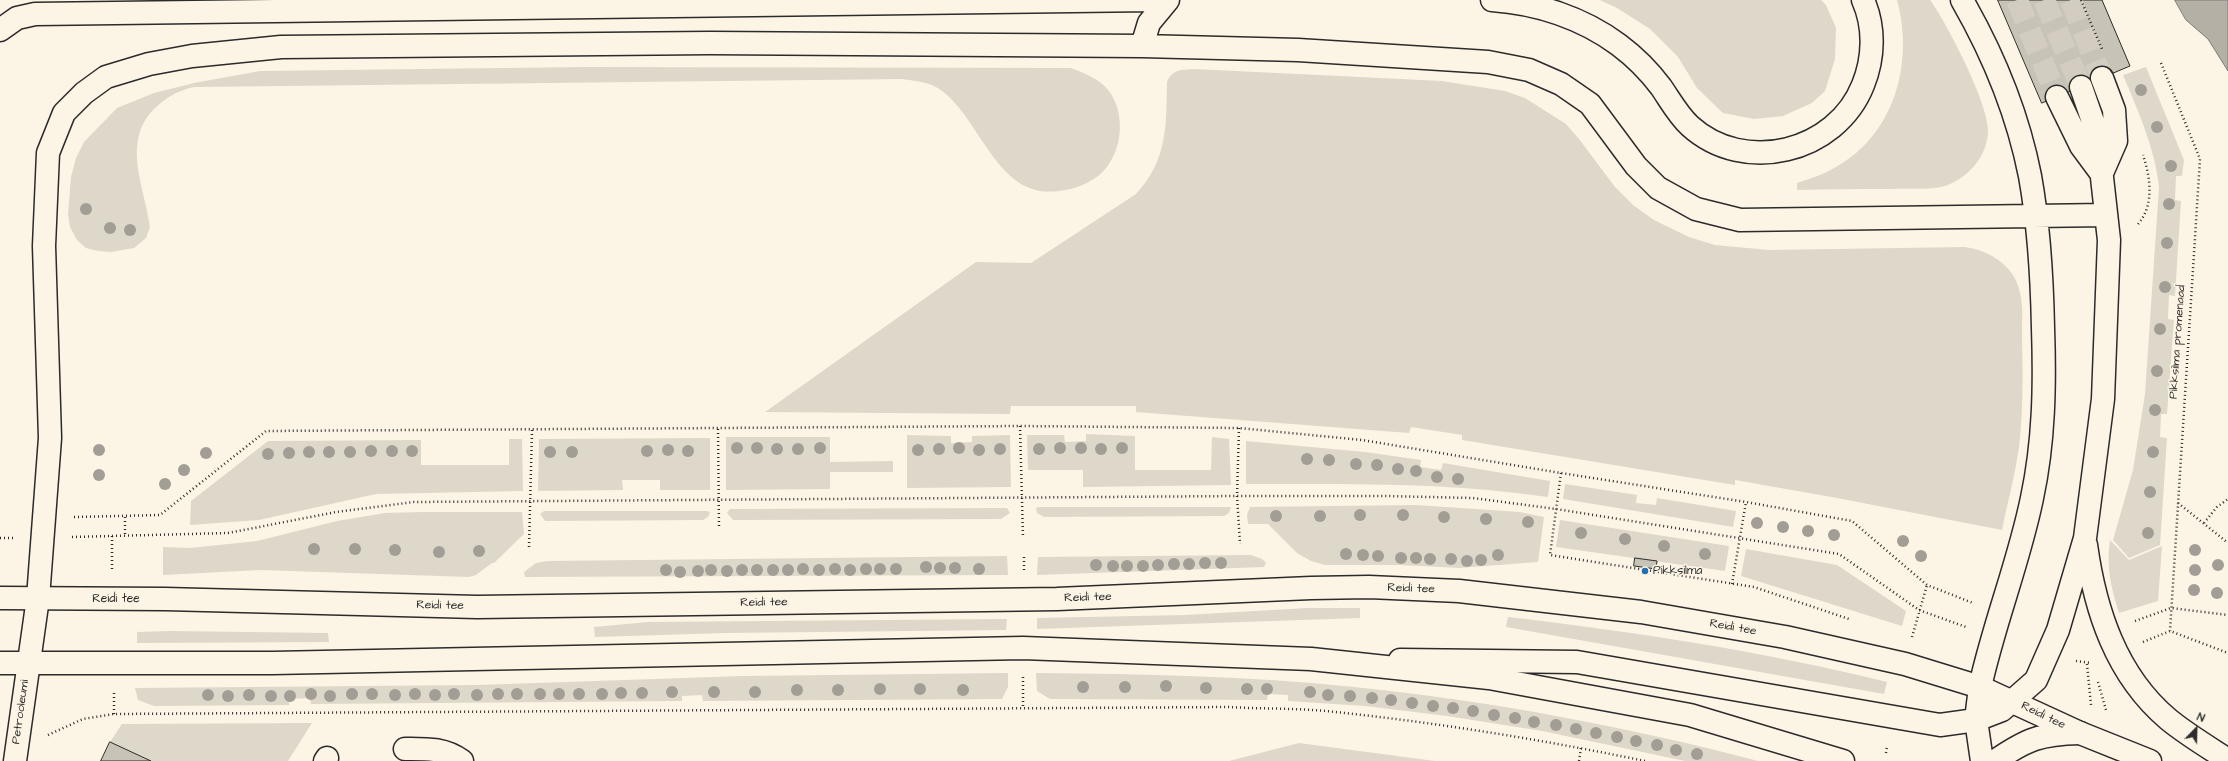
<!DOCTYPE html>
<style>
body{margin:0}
#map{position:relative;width:2228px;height:761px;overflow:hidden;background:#fcf5e5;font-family:"Architects Daughter",sans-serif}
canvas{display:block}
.north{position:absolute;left:2176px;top:709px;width:40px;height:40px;-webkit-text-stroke:3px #fcf5e5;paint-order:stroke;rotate:23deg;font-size:11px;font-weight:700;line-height:16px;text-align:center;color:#2b2b2b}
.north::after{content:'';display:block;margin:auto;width:14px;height:18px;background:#2b2b2b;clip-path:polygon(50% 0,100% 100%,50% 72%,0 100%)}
</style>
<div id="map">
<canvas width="2228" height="761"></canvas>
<div class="north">N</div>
</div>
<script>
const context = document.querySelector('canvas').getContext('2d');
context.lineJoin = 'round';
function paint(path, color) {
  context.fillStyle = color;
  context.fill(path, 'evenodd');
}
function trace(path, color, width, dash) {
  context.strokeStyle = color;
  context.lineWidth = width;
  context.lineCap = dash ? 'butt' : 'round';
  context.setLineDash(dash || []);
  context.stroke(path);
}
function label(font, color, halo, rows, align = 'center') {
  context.font = font + ' "Architects Daughter",sans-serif';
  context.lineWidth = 3;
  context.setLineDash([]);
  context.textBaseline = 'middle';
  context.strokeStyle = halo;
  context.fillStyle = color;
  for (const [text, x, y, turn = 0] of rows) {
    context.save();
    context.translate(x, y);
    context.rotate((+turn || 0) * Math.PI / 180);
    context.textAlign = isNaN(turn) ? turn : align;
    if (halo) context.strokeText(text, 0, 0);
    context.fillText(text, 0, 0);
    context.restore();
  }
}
paint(new Path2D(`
 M1600,0H1821L1826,5L1836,28L1835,59L1825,91L1812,103L1783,116L1754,119L1723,113L1697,88L1678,57L1650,29L1617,8Z
 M1897,0H1930C1947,23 1988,103 1988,130C1988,157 1966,181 1941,187C1926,190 1907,188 1892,189C1860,189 1829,189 1797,190V183C1810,179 1824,174 1836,167C1895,134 1914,62 1897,0Z
 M585,67L1071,68C1084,73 1100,79 1109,91C1125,113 1123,147 1106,168C1092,186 1062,194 1040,191C994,183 977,117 942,91C931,82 916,81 902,79L194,87C177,91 167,97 154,109C121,142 145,188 150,227L146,238L134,248L111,252L98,251L86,248L77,240L70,227L68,214L71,177L76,158L84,142L117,108L154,93L194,83L260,71Z
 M2146,67L2184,160L2182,176H2176L2175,200L2181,201L2175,296L2169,295L2168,319L2174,320L2167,414H2161L2160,437L2167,438L2160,545L2129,558L2113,540L2133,470L2145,394L2159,187C2155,148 2138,111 2123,75Z
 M1194,69L1442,81L1505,91L1525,98L1566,124L1579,139L1615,187L1633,205L1654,220L1689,237L1715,245L1769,250L1964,247C1982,249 2002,258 2013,275C2025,295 2022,318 2022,340C2023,373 2023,405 2020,438C2017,469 2008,500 2002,530L1837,498L1735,480V485L1462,440V435L1411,427L1409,433L1136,412V406H1011L1010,414L765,412L976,262L1031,263L1136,194C1168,159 1166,126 1167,82C1172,69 1181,70 1194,69Z
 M1086,434L1135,436V470H1211L1212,437L1229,439L1231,485L1083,487V470H1028L1027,435H1064L1065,442L1086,441Z
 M907,435L951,436V443L972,442V436L1010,435L1011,487L907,488Z
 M726,437H830V462L893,461V472H830V489L726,490Z
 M710,438V490H660V480H622L623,490L538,491L539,439Z
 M509,439H522L523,491L376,494L259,520L190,525L191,501L268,441L421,440V465H509Z
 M1246,441L1365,452L1421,460L1420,467L1441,470L1443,463L1550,481L1548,497C1447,482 1348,484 1246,484Z
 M1565,484L1637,495L1636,503L1656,505L1657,498L1736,511L1733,527L1563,499Z
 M1416,505L1520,512L1544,517L1538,562L1459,568L1400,565H1325L1311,561L1297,553L1268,524H1248L1247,515L1250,507Z
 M1039,507H1231L1229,513L1224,516L1044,517L1037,513L1036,508Z
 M1007,508L1010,513L1001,519L733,520L727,513L730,509Z
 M544,511H707L710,512L708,517L703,520L545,521L540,514Z
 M423,512H522L524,534L494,563H492L476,575L469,577L261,570L163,575V547L190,548L257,541L337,521L385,513Z
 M1560,520L1729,546L1725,571L1556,547Z
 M2110,540L2129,560L2162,546L2158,601L2119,613C2111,588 2106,567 2110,540Z
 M1746,549L1837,565L1906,611L1902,626L1741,576Z
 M1251,555L1262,559L1266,563L1264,567L1037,575L1038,557Z
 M1007,556L1008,575L525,577L524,572L536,563L548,561Z
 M1307,608H1360V618L1037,629V618L1185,615Z
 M1508,617C1636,632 1762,651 1887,682L1884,694L1506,627Z
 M1007,619L1006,630L726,633L595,637L594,627L648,622Z
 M170,631L328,633L329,642L137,643V632Z
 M1008,673V687L1002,699L703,701L702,695L682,696V701L311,704L310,698L289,699V705L154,706L138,700L135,688L478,685L742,676Z
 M1036,673C1142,674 1249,676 1354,687C1490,701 1625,726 1758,761H1685L1542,731L1447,716L1365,706L1288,701V695L1268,694L1267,700L1050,699L1037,691Z
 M312,723L288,761H151L110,742L122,724Z
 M1299,743L1435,761H1229Z`), '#ded8ca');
const water = new Path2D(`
 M2175,0H2228V71L2208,39L2186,20Z`);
paint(water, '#b4b0a5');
trace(water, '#7d7b74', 1);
const building = new Path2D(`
 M1998,0H2102L2130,66L2042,103Z
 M1635,558L1657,561L1656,569L1634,566Z
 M110,742L151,761H101Z`);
paint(building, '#c8c3b7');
trace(building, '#2b2b2b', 1);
trace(new Path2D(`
 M2017,0L2057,97
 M2044,0L2081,87
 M2071,0L2102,78`), '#d2cdc0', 22, [22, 11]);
const minor = new Path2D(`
 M1492,0C1537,3 1583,18 1619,45C1635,57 1649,71 1661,87C1670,100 1678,115 1690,126C1744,175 1836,153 1863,85C1874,58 1875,27 1863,0
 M1962,0C1993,54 2018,115 2030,176C2039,226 2042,277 2043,328C2045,385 2044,442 2032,498C2019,562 1994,623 1980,687L1976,720L1982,761
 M0,30L17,18L35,14L1152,0
 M1142,46L1149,23L1168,0
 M2057,97L2081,146L2101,173
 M2102,173L2116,141L2114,110L2102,78
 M2086,545C2095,610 2116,675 2168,719C2186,734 2208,747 2228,760
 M1400,660L1577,662L1940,725L1976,720L2002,710L2036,680L2058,630L2085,538L2103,399L2109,240L2097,133L2081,87
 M405,749C427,749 444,748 462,761
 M15,761L38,598L50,438L44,246L48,153L64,113L84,93L106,77L149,64L192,56L281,47L710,43L1142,46L1298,50L1488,62L1529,70L1561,84L1590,104L1636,166L1658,188L1696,209L1740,220L2106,215
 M325,761L327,758
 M1995,761C2027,739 2040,734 2080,733`);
const major = new Path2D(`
 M0,598L165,599L477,607L1057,599L1311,588L1369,587L1459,591L1641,612L1785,637L1905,664L1980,687L2080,733L2150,761
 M0,663H273L1023,648L1311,659L1489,678L1690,715L1843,761`);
trace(minor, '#2b2b2b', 25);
trace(major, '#2b2b2b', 25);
trace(new Path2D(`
 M2081,0L2102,49
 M2161,63L2200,159L2170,631
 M2138,224C2155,205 2150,176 2143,155
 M1020,426L1023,538
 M1239,428L1237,496L1240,544
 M718,429L719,527
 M1561,473L1550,555L1754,587L1849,619
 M2178,503L2228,543
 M74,517L160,515L266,431L1020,426L1239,428L1362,440L1561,473L1746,502L1852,521L1927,585L1973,603
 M125,517V535
 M2204,523L2217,507L2228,499
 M112,536V570
 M72,537L228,533L336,512L414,502L1237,496H1385L1473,498L1556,509L1839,554L1919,610L1966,627
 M0,538H13
 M529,547L532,430
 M1024,570V557
 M1732,584L1746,502
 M2135,621L2171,608L2228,615
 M1912,637L1927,585
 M2143,642L2170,631L2228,653
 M2076,661L2091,663
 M2087,664L2091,705
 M1023,677V708
 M2098,682L2106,710
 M114,693V714
 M48,735L83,719L114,714L1229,707C1261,709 1294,708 1326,711C1433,722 1539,739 1645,761
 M1886,753L1887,746
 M1579,761L1581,748`), '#2b2b2b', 2.5, [1, 3]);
trace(minor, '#fcf5e5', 22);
trace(major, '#fcf5e5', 22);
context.fillStyle = '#a29e95';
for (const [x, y] of [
 [2141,90],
 [2157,127],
 [2171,166],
 [2169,204],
 [86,209],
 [110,228],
 [130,230],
 [2167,243],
 [2165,287],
 [2160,329],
 [2157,371],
 [2155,410],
 [737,448],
 [757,448],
 [820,448],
 [959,448],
 [1060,448],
 [1081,448],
 [1122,448],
 [777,449],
 [798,449],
 [939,449],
 [1000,449],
 [1039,449],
 [1101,449],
 [99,450],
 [668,450],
 [918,450],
 [979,450],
 [371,451],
 [392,451],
 [412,451],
 [647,451],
 [688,451],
 [309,452],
 [329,452],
 [350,452],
 [550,452],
 [572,452],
 [2153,452],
 [206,453],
 [289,453],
 [268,454],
 [1307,459],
 [1329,460],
 [1356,464],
 [1377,465],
 [1398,469],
 [184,470],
 [1416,471],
 [99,475],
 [1437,477],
 [1458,479],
 [165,484],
 [2150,492],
 [1360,515],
 [1403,515],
 [1276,516],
 [1320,516],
 [1444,517],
 [1486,519],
 [1528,522],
 [1757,523],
 [1783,527],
 [1808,531],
 [1581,533],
 [2148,533],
 [1834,535],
 [1625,539],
 [1903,541],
 [1664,546],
 [314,549],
 [355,549],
 [395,550],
 [2195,550],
 [479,551],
 [439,552],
 [1346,554],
 [1705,554],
 [1363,555],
 [1498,555],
 [1378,556],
 [1921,556],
 [1401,558],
 [1416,558],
 [1430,559],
 [1451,559],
 [1481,560],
 [1467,561],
 [1205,563],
 [1221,563],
 [1174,564],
 [1189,564],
 [1096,565],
 [1158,565],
 [2218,565],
 [1113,566],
 [1127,566],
 [1143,566],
 [926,567],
 [940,568],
 [955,568],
 [803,569],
 [835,569],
 [866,569],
 [880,569],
 [896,569],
 [979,569],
 [666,570],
 [711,570],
 [742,570],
 [757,570],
 [773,570],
 [788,570],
 [819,570],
 [850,570],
 [2195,570],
 [698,571],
 [727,571],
 [680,572],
 [2194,590],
 [2217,593],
 [1166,686],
 [1083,687],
 [1125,687],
 [1206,688],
 [880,689],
 [920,689],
 [1247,689],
 [1267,689],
 [797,690],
 [838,690],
 [963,690],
 [672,692],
 [714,692],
 [755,692],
 [1310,692],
 [621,693],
 [642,693],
 [311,694],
 [352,694],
 [372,694],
 [415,694],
 [454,694],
 [498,694],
 [517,694],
 [540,694],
 [559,694],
 [579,694],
 [602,694],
 [208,695],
 [249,695],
 [395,695],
 [435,695],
 [477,695],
 [1328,695],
 [228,696],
 [271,696],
 [290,696],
 [330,696],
 [1350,696],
 [1372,698],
 [1391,700],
 [1412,703],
 [1433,706],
 [1453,708],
 [1473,711],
 [1494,715],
 [1515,718],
 [1534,722],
 [1556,725],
 [1576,729],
 [1596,733],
 [1617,737],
 [1636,741],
 [1657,745],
 [1676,750],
 [1697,754]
]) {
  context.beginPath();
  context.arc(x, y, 6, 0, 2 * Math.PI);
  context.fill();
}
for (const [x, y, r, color] of [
 [1645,571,4,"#1f6fb2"]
]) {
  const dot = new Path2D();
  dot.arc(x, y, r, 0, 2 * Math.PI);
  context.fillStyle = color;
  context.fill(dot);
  trace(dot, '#fcf5e5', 1.5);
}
label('12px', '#2b2b2b', '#fcf5e5', [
 ["Pikksilma promenaad",2178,342,-86],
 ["Reidi tee",1411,589,2],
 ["Reidi tee",1088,598,-2],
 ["Reidi tee",116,599],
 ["Reidi tee",764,603,-1],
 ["Reidi tee",440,606,1],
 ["Reidi tee",1733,628,10],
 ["Petrooleumi",21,712,-82],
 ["Reidi tee",2043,716,26]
]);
label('12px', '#2b2b2b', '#fcf5e5', [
 ["Pikksilma",1653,571]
], 'left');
</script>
